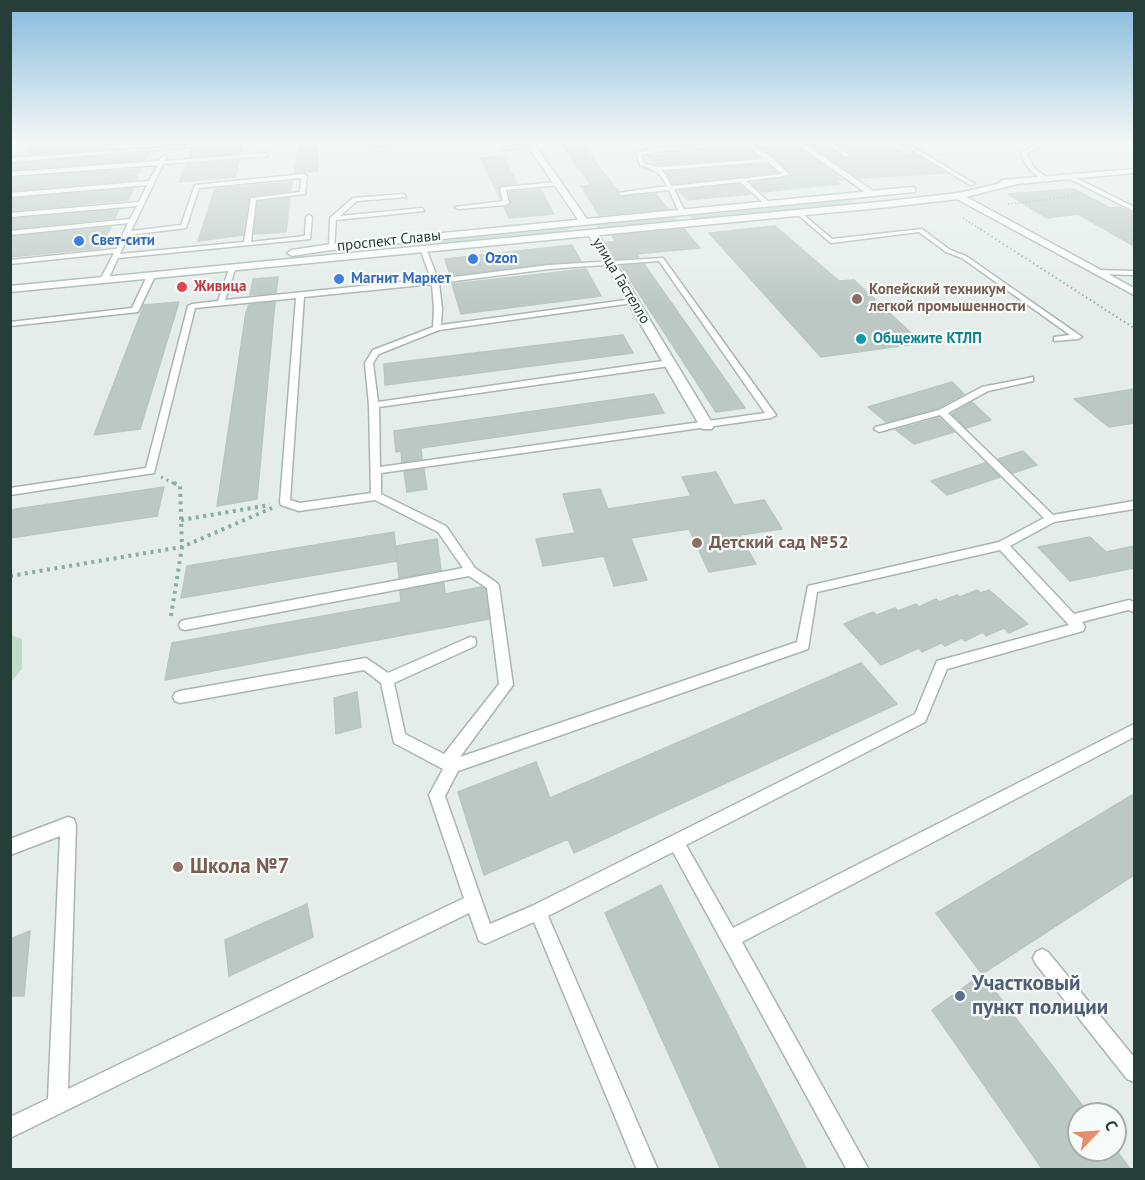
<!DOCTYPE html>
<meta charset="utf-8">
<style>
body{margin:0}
#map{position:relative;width:1145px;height:1180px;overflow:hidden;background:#e5edea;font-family:"PT Sans",sans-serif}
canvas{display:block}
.frame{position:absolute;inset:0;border:12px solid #263e38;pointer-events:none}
.north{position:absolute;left:1067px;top:1102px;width:60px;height:60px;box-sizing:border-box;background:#f6faf8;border:2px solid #a3afab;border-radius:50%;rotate:65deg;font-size:16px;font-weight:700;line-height:24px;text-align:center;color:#263e38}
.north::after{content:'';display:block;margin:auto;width:21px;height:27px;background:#e68e6a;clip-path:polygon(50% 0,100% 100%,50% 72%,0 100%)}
</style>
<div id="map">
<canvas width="1145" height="1180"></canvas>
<div class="frame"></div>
<div class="north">С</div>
</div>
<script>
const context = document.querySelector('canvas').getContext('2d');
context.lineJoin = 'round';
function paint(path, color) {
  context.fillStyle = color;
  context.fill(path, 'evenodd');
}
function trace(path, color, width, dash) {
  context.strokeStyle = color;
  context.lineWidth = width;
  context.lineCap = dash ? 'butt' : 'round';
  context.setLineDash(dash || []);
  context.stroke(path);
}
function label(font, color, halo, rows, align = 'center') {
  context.font = font + ' "PT Sans",sans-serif';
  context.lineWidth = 4.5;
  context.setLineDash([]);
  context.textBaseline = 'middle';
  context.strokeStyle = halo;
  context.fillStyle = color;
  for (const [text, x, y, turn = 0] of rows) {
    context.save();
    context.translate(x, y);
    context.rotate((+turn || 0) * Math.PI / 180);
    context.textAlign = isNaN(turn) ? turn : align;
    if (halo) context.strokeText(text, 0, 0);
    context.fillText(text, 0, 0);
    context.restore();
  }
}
paint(new Path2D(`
 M851,200L859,205L696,222L690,216Z
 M675,217L680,223L600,231L596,225Z
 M568,228L571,234L440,247L438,241Z
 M11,635L22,639V669L11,682Z`), '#c0dcc9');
const building = new Path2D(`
 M30,142H110L111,148L29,154Z
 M299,142H318V171L295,173Z
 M560,142H580L618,191L616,193L620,197L656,194L668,209L599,215L581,186L591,185Z
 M834,142H884L905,154L913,153L945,173L859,178L809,144L822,143L845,159L853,157L852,154Z
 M243,145L241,153L189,157L191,149Z
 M794,145L843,180H835L840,184L762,192L751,183L792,176V173L761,147Z
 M735,148H748L758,157L658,165L647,156Z
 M149,153L145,160L10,170V164Z
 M503,156L517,183L499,187L500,199L481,158Z
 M239,160L235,177L179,182L186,165Z
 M767,164L777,172L673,184L666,172Z
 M141,169L135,180H139L10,191V178Z
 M292,182L291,191L249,196L243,235L198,241L215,189Z
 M739,184L750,194L688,200L679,191Z
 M134,188L128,200L10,211V199Z
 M1074,189L1110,208L1120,207L1134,214V246L1078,214L1047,218L1008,194Z
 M541,190L554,214L509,218L504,207L511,204L509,192Z
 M290,198L286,232L254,234L258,202Z
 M119,210L115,218L10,229V219Z
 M775,226L839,281L854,280L922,343L821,357L709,233Z
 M111,227L100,248L10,257V237Z
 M684,229L700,248L636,254L639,257L616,259L606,242H616L612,236Z
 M572,245L581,261L450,275L445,259Z
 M644,264L745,408L716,412L621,266Z
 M586,269L601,296L461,314L452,284Z
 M278,277L276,293L250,295L253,279Z
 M179,302L140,429L94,435L144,305Z
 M275,302L257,499L217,506L246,312L249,305Z
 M623,335L633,353L385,385L384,364Z
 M952,382L964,394L938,408L886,422L868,407Z
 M1134,389V423L1109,427L1074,399Z
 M654,394L664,413L421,448L422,459L402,462L401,451L396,452L394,431Z
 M972,402L991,420L966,428L952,414Z
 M939,418L954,432L914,444L896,430Z
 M1023,451L1037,465L1013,473L998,459Z
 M985,463L1000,477L947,495L931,481Z
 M424,469L427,489L407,492L404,472Z
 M716,472L734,505L764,500L782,529L740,535L756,564L709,572L689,529L631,538L647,580L614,586L604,556L543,566L536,539L575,533L563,494L600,489L608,509L691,496L682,477Z
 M164,487L157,516L10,538V510Z
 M394,532L397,561L181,598L187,566Z
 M1090,537L1106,552L1134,546V568L1070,581L1038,547Z
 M437,539L441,570L399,578L396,546Z
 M444,583L445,594L481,587L485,589L489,619L165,680L172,643L401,602L400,591Z
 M977,590L981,593L989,590L1028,624L1009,633L1004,628L986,636L983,632L965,641L962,638L945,646L941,643L922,652L919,648L881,665L844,624L873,612L877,615L895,608L898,611L916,604L919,607L936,599L939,602L957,595L960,597Z
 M861,663L897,704L574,853L568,839L484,875L458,792L536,762L550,798Z
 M357,692L361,727L336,734L334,698Z
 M1134,794V875L982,974L936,913Z
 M661,885L807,1170H721L605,913Z
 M307,904L313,937L229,976L225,940Z
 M30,931L24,996H10V939Z
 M982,974L1089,1114H1079V1150H1116L1131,1170H1043L932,1010Z`);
paint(building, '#bbc8c3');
trace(building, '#b8c6c1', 1.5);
const service = new Path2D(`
 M232,142H250L10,162V158Z
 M400,142H421L371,147L368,145Z
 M750,142L773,159L790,175L746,181L770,203V205H766L740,182L674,189L685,212L682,214L679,212L669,190L621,195L618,193L667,186C661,172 654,170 640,165L636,153L655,148ZM747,145L764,159L658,167L644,163L641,155L655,152ZM768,162L782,174L672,186L662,170Z
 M824,142H830L851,156L846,157Z
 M899,142H905L975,184L970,185Z
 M1039,142H1045L1027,154L1034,168L1049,179L1047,182C1034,175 1025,167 1021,153Z
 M532,143L530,146L505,150L502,148Z
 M266,153L268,156L163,164L131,231L181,225L195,185L304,174L307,176L305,194L256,200L251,242L305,236L306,217L309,215L312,217L310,239L118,258L108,280L104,282L100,280L114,253L10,264V260L116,249L128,223L10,235V231L130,219L137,206L10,217V213L139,202L147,185L10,197V193L149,181L158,165L10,176V172L159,161L164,155L167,157L165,161ZM301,178L300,192L251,198L244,242L120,254L129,235L186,228L199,188Z
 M1068,176H1072L1134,207V211L1068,178Z
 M558,182L560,185L506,190L509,203L506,205L458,209L455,207L503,201L500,189L503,187Z
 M404,194L406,197L357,201L340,216L422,208L424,211L336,220L334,247L329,248L330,218L353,198Z
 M799,211L832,239L922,229L950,250L966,256L1082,337L1078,339L1054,341V337L1070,335L962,258L946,252L919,232L831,243L797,214Z
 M424,249L427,251L438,279L549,265L663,258L776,415L771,418L381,473V494L446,526L475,568L497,583L499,586L513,685L460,757L797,642L808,586L999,542L1044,518L940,415L879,432L874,429L876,427L939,410L982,387L1033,377V381L988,391L948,413L1053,515L1134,501V509L1054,522L1010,546L1074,614L1129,600L1134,602V612L1128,610L1082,622L1085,627L1083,631L947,669L925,722L686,845L733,928L1134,724V737L742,942L869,1170H847L673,852L548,916L658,1170H637L534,922L485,944L479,941L469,913L10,1138V1117L48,1099L60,836L10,855V839L68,817L74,819L76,825L68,1089L464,898L429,795L443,769L394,743L381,683L364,670L180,703L175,701L173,697L175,693L180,691L366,658L388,673L470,637L475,638L476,642L475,646L394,683L405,734L444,754L499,684L487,588L469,576L185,630L181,629L179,625L181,621L185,620L463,568L438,532L375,500L299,511L281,505L280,502L296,298L195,308L154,473L10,495V488L146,468L188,306L192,304L218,301L230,266L236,267L225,300L431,279L421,251ZM659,261L765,413L380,467L379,407L670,366L674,363L670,360L378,402L373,363L379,354L439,330L633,303L637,301L633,299L441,325L442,309L439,283L549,269ZM432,284L434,309L433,327L373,350L365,363L369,405L371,493L300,503L290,500L304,297ZM1000,550L1069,625L937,661L915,714L532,906L490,924L445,796L458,771L808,649L817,592Z
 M1095,270L1134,271V275L1098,274H1095Z
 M148,274L155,276L138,312L10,326V322L132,308Z
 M1042,949L1048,952L1134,1057V1082L1127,1079L1036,964L1033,958L1036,952Z`);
const minor = new Path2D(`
 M525,142H533L589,222L587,224H581Z
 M593,231L598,234L714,426L712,429H702L700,426L588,234Z`);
const tertiary = new Path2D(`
 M794,142H802L876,193L869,195Z
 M955,194H961L1134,288V295L955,198Z`);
const secondary = new Path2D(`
 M1134,169V173L1017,184L958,199L889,207L10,292V286L889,201L958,193L998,184L1002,180Z
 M912,187L915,188V192L331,250L292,256L287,253L292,250L331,244Z`);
trace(service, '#a8b5b1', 3);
trace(minor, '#a8b5b1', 3);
trace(tertiary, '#a8b5b1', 3);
trace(secondary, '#a5b8b2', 3);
trace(new Path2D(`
 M1008,204L1079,196
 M963,218L982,230`), '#89aea4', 1.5, [1.5, 2]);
trace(new Path2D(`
 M980,229L1134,328`), '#89aea4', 2, [1.5, 3]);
trace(new Path2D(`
 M161,477L175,484`), '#89aea4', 3, [2, 4]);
trace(new Path2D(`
 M181,520L270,505
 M10,576L182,547L272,508
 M171,616L182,547L180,486L172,482`), '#89aea4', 4, [3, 4.5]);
paint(service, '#fff');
paint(minor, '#fff');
paint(tertiary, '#fff');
paint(secondary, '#fff');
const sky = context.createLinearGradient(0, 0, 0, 307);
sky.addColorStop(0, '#86badd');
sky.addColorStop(0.46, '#f3f7f6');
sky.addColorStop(1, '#f3f7f600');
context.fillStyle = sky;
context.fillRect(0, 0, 1145, 307);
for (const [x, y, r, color] of [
 [79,241,6,"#3f7fe0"],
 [473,259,6,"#3f7fe0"],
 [339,279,6,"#3f7fe0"],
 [182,287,6,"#e0444e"],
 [857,299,6,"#8d6e63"],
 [861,339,6,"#0f9aa8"],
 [697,543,6,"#8d6e63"],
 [178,867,6,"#8d6e63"],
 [960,996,6,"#5c6f8a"]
]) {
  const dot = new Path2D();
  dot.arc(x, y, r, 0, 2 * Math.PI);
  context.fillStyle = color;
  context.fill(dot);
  trace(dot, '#f6faf8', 2);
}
label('bold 15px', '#366cbe', '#f6faf8', [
 ["Свет-сити",91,241],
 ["Ozon",485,259],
 ["Магнит Маркет",351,279]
], 'left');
label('15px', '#263e38', '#f6faf8', [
 ["проспект Славы",389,241,-6],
 ["улица Гастелло",621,281,59]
]);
label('bold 15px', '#be3a42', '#f6faf8', [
 ["Живица",194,287]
], 'left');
label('bold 15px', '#785e54', '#f6faf8', [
 ["Копейский техникум",869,290],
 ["легкой промышенности",869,307]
], 'left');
label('bold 15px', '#0d838f', '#f6faf8', [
 ["Общежите КТЛП",873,339]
], 'left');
label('bold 18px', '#785e54', '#f6faf8', [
 ["Детский сад №52",709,543]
], 'left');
label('bold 21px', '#785e54', '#f6faf8', [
 ["Школа №7",190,867]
], 'left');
label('bold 21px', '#4e5e75', '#f6faf8', [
 ["Участковый",972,984],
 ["пункт полиции",972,1008]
], 'left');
</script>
